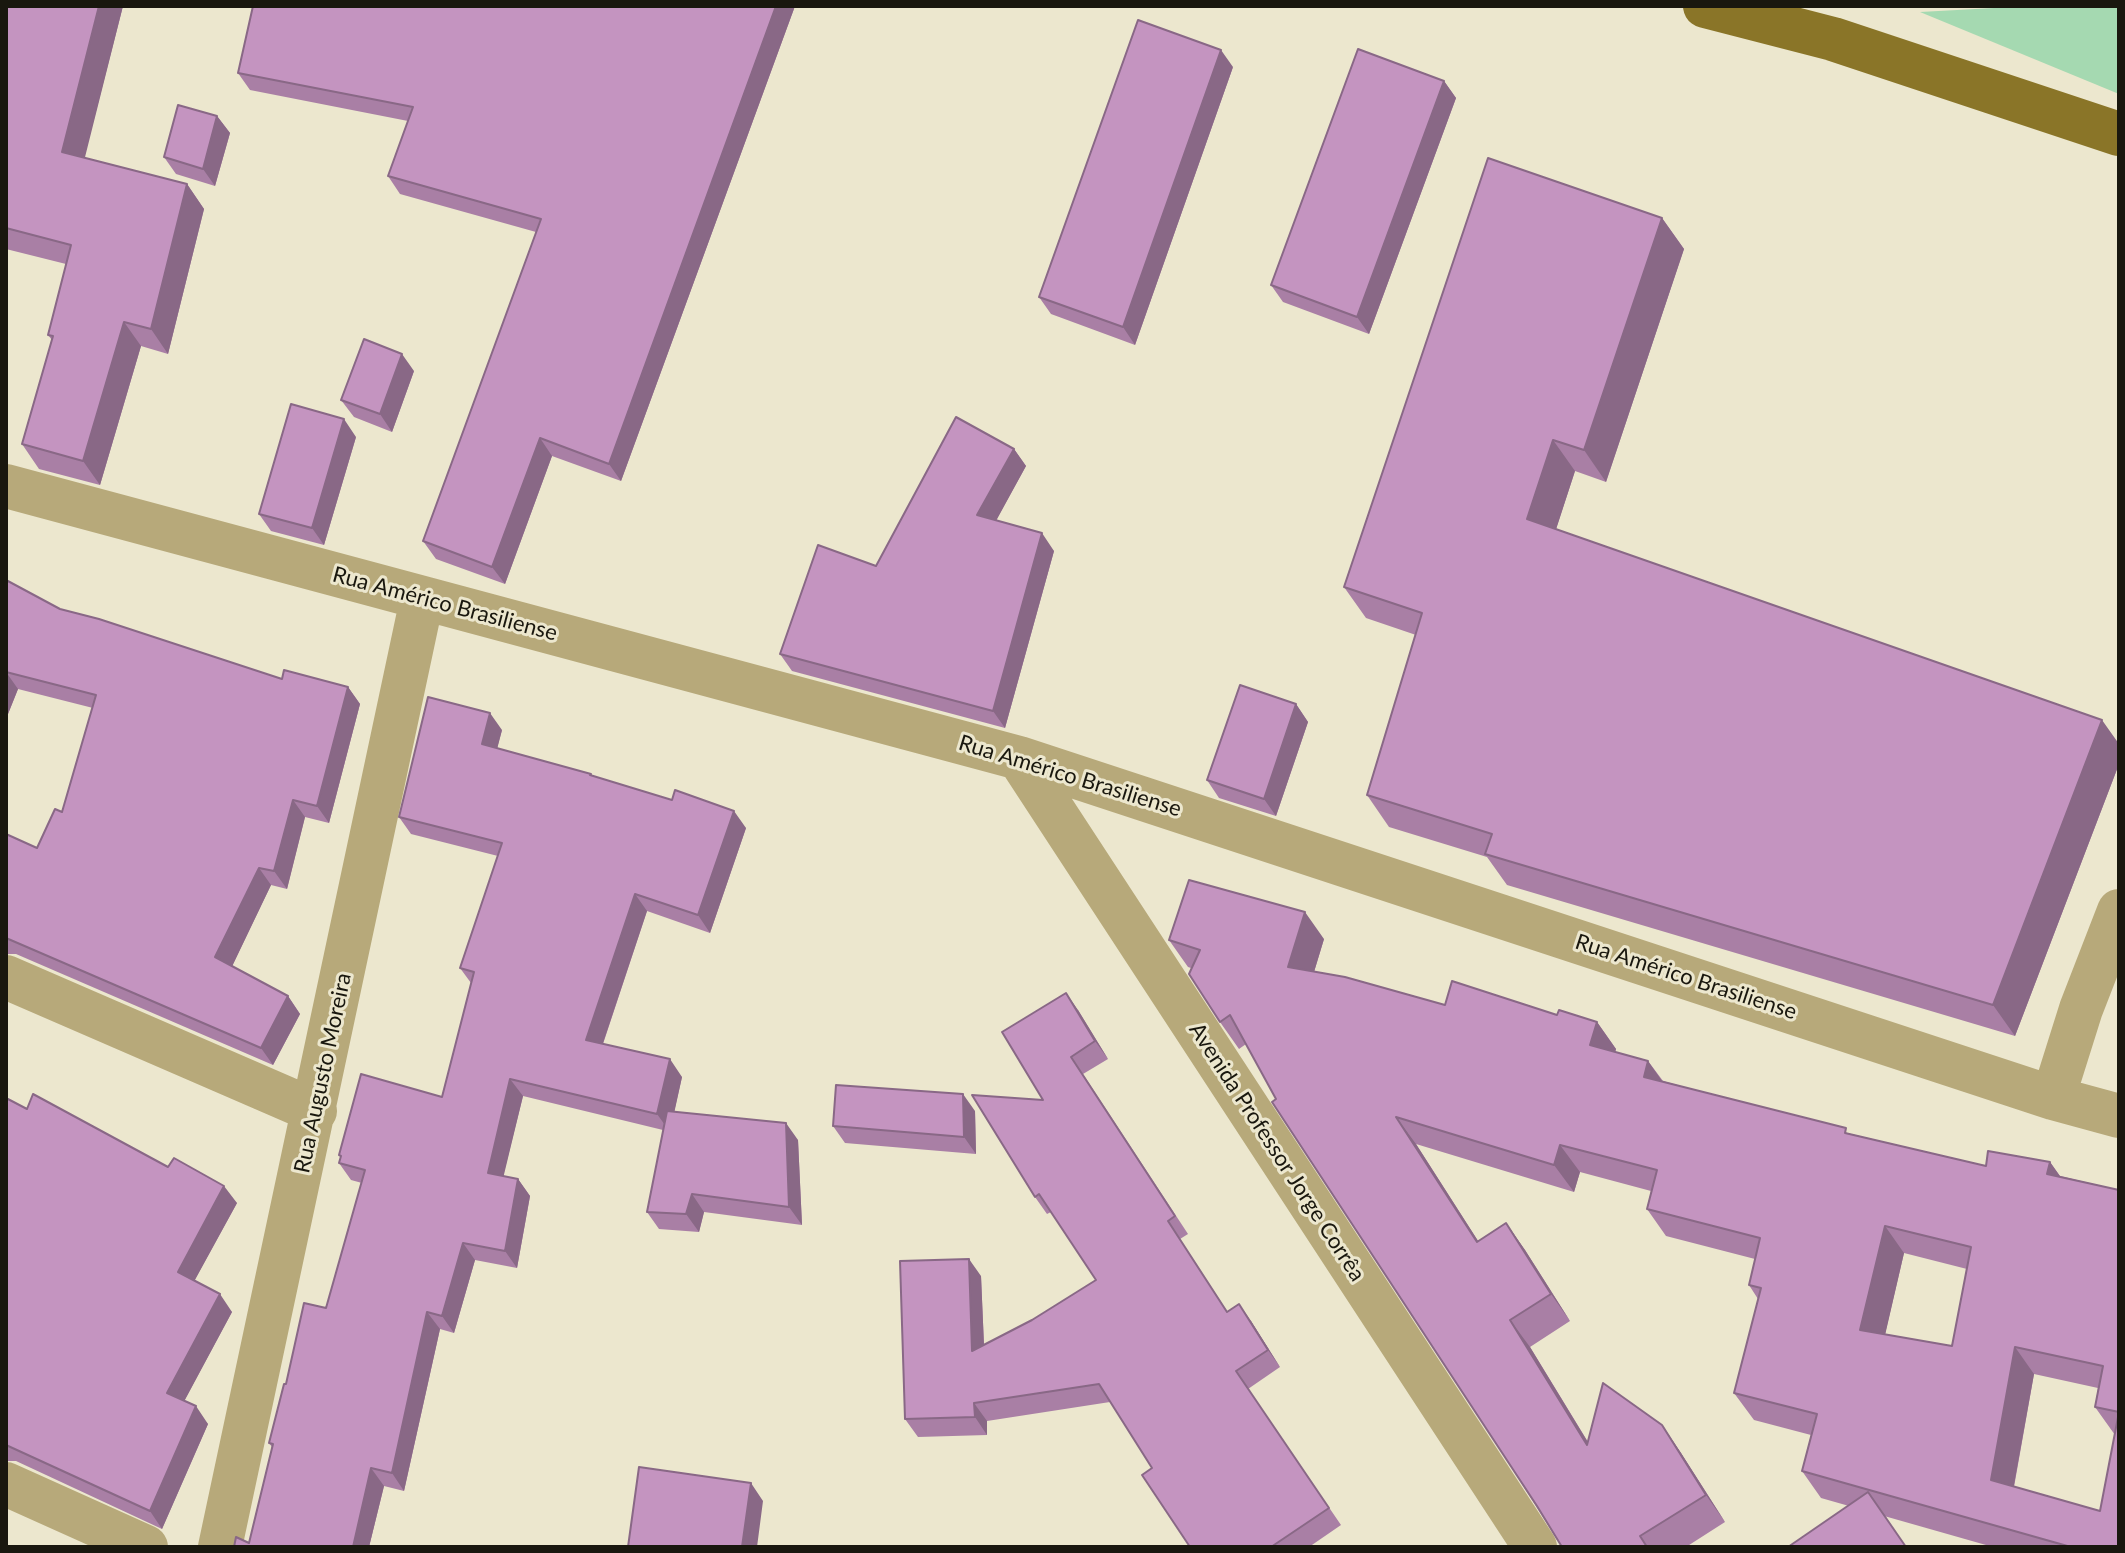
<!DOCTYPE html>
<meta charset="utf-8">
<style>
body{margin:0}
#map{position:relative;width:2125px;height:1553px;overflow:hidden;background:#ece7ce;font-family:Lato,sans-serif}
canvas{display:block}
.frame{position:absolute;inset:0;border:8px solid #19170e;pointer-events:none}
</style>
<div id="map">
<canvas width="2125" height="1553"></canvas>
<div class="frame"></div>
</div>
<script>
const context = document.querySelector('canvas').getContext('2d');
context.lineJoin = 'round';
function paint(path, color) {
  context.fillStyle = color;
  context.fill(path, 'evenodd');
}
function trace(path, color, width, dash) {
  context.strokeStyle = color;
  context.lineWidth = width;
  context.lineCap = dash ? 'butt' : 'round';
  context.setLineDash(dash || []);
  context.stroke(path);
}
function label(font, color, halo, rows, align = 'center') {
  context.font = font + ' Lato,sans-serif';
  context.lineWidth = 6;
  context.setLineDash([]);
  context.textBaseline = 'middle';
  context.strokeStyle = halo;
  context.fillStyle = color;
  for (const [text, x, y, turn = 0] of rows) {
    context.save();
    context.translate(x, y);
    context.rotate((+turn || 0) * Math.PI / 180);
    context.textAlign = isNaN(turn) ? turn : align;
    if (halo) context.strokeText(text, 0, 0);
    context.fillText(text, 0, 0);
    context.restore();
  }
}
paint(new Path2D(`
 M2031,6H2119V94L1920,12Z`), '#a5d9b1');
trace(new Path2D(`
 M6,486L1019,758L2053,1098L2119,1116
 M1019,758L1535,1547
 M6,977L315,1111
 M2053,1098L2081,1009L2119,911
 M6,1484L146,1547
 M220,1547L422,599`), '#b7a97a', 44);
trace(new Path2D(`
 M1705,6L1833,39L2119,134`), '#8a7528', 44);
paint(new Path2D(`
 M6,6H123L84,158L187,184L204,209L168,354L141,346L100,485L39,469L22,444L52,340L48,335L66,264L6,249Z
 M795,6L621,481L552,456L505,584L436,559L423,541L536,232L400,194L388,176L408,121L250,90L238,73Z
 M1233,67L1135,345L1051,314L1039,297Z
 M1444,81L1456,98L1369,334L1283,302L1271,285Z
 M217,116L230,133L215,186L176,174L164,157Z
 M1662,218L1684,249L1606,482L1575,471L1556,529L2119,744V764L2015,1036L1507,885L1487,857L1389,827L1367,795L1416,635L1366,618L1344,587Z
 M414,371L392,432L354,417L341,400Z
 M356,437L324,545L271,531L259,514Z
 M1014,449L1026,466L996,520L1054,551L1005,728L792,671L780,654L876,566Z
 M6,580L60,609L282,679L348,687L360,704L329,823L305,817L287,889L271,885L232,966L288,996L300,1014L273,1065L16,954H6V834L37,848L62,812L93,708L18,689L6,719Z
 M1296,704L1308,722L1276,816L1219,798L1207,780Z
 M502,730L497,748L592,776L746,828L710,933L647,911L603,1044L682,1077L674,1112L798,1140L802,1225L704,1212L699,1232L659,1229L647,1212L663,1130L523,1096L503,1176L518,1179L530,1196L517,1268L475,1260L454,1333L440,1329L404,1491L384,1486L369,1547H234L249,1543L272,1447L269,1443L286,1384L326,1308L362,1183L351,1180L339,1163L341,1158L339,1155L442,1097L471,983L460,968L498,856L411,834L399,817Z
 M1324,939L1314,972L1445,1005L1557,1015L1597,1022L1616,1049L1615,1052L1648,1061L1663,1081L1851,1134L1986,1166L2050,1162L2060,1176L2119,1190V1547H1993L1821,1498L1802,1471L1811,1435L1754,1420L1734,1393L1758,1299L1749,1285L1755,1259L1666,1236L1647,1209L1651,1191L1580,1172L1574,1192L1416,1144L1478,1241L1506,1223L1525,1250L1570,1321L1530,1347L1588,1442L1662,1425L1681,1453L1725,1522L1686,1547H1562L1276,1099L1246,1044L1239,1049L1220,1022L1191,968L1188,967L1169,940ZM1904,1253L1967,1269L1952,1346L1885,1334ZM2034,1374L2098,1388L2095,1407L2115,1435L2100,1511L2014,1487Z
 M1078,1010L1108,1059L1083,1074L1188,1234L1180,1239L1227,1311L1251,1321L1280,1367L1248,1389L1341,1525L1309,1547H1190L1152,1468L1110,1402L987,1421V1435L918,1437L905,1419L981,1276L984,1345L1032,1320L1096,1280L1051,1212L1047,1214L1035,1197L1043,1100Z
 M6,1098L27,1109L168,1167L237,1203L194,1281L232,1312L184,1401L208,1424L162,1529L16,1461H6Z
 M975,1111L976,1154L845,1143L833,1126Z`), '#a97fa5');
paint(new Path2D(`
 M99,6H123L80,177L62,152Z
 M776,6H795L621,481L609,464Z
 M1221,50L1233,67L1135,345L1123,327Z
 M1444,81L1456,98L1369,334L1357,317Z
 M217,116L230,133L215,186L203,169Z
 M187,184L204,209L168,354L151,329Z
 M1662,218L1684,249L1606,482L1584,450Z
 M124,322L141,346L100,485L83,461Z
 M402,354L414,371L392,432L380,414Z
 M344,419L356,437L324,545L312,528Z
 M540,438L552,456L505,584L492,567Z
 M1553,440L1575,471L1549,551L1527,519Z
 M1014,449L1026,466L990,532L977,515Z
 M1042,533L1054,551L1005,728L993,711Z
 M6,672L18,689L6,719Z
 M348,687L360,704L329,823L317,806Z
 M1296,704L1308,722L1276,816L1264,799Z
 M490,713L502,730L494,761L482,744Z
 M2102,720L2119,744V764L2015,1036L1993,1005Z
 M293,800L305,817L287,889L274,871Z
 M734,811L746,828L710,933L698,915Z
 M259,868L271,885L228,975L215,957Z
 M635,894L647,911L598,1058L586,1040Z
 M1305,912L1324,939L1307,995L1288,967Z
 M1066,993L1078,1010L1108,1059L1095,1041Z
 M288,996L300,1014L273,1065L261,1048Z
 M1597,1022L1616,1049L1609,1073L1590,1045Z
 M670,1059L682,1077L670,1132L657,1114Z
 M1648,1061L1667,1088L1644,1077Z
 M510,1079L523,1096L500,1191L488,1173Z
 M963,1094L975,1111L976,1154L964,1137Z
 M1396,1117L1416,1144L1496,1269L1477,1242Z
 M786,1123L798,1140L802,1225L789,1207Z
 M1560,1145L1580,1172L1574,1192L1554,1165Z
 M2050,1162L2069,1189L2047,1174Z
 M518,1179L530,1196L517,1268L505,1251Z
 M224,1186L237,1203L190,1289L178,1272Z
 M692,1194L704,1212L699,1232L686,1214Z
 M1506,1223L1525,1250L1570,1321L1551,1294Z
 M1885,1226L1904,1253L1880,1357L1860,1330Z
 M463,1243L475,1260L454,1333L442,1316Z
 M969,1259L981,1276L985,1369L972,1351Z
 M220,1294L232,1312L179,1411L167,1393Z
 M1239,1304L1251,1321L1280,1367L1268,1350Z
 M427,1312L440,1329L404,1491L392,1473Z
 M1510,1320L1530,1347L1606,1472L1587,1445Z
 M2015,1347L2034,1374L2010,1507L1991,1480Z
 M974,1403L987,1421V1435L975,1417Z
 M196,1406L208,1424L162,1529L150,1511Z
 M1662,1425L1681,1453L1725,1522L1706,1495Z
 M371,1468L384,1486L369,1547H353Z
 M751,1483L763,1501L757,1547H742Z`), '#896886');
const building = new Path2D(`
 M6,6H99L62,152L187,184L151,329L124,322L83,461L22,444L53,336L48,335L71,245L6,228Z
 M253,6H776L609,464L540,438L492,567L423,541L541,219L388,176L413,107L238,73Z
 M1138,20L1221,50L1123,327L1039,297Z
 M1358,49L1444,81L1357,317L1271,285Z
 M178,105L217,116L203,169L164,157Z
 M1488,158L1662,218L1584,450L1553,440L1527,519L2102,720L1993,1005L1485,854L1492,834L1367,795L1422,613L1344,587Z
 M364,339L402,354L380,414L341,400Z
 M291,404L344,419L312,528L259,514Z
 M956,417L1014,449L977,515L1042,533L993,711L780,654L818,545L876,566Z
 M6,580L60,609L99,619L282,679L284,670L348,687L317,806L293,800L274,871L259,868L215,957L288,996L261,1048L6,938V834L37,848L55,809L62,812L96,695L6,672Z
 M1240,685L1296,704L1264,799L1207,780Z
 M428,697L490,713L482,744L591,774L590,775L672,800L675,790L734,811L698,915L635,894L586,1040L670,1059L657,1114L510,1079L488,1173L518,1179L505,1251L463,1243L442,1316L427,1312L392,1473L371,1468L353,1547H234L236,1537L249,1543L273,1444L269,1443L284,1384H286L304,1303L326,1308L365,1170L339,1163L341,1156L339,1155L361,1074L442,1097L474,972L460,968L502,843L399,817Z
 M1189,880L1305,912L1288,967L1345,977L1445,1005L1452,981L1557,1015L1559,1010L1597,1022L1590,1045L1648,1061L1644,1077L1846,1128L1845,1133L1986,1166L1988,1151L2050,1162L2047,1174L2119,1190V1547H2071L1802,1471L1817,1414L1734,1393L1761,1288L1749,1285L1760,1238L1647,1209L1657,1170L1560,1145L1554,1165L1396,1117L1477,1242L1506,1223L1551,1294L1510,1320L1587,1445L1603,1383L1662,1425L1706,1495L1640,1536L1647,1547H1562L1537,1506L1272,1102L1276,1099L1230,1015L1220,1022L1189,974L1200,950L1169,940ZM1885,1226L1971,1247L1952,1346L1860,1330ZM2015,1347L2103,1366L2095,1407L2119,1412L2100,1511L1991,1480Z
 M1066,993L1095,1041L1071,1057L1175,1216L1168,1221L1227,1312L1239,1304L1268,1350L1236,1371L1329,1508L1271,1547H1190L1142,1475L1152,1468L1099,1384L974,1403L975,1417L905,1419L900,1261L969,1259L972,1351L1032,1320L1096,1280L1039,1194L1035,1197L972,1095L1043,1100L1002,1032Z
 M836,1085L963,1094L964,1137L833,1126Z
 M33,1094L168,1167L174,1158L224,1186L178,1272L220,1294L167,1393L196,1406L150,1511L6,1445V1098L27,1109Z
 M667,1111L786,1123L789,1207L692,1194L686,1214L647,1212Z
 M639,1467L751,1483L742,1547H628Z
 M1868,1492L1906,1547H1788Z`);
paint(building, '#c494c0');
trace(building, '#896886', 2);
label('22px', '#19170e', '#ece7ce', [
 ["Rua Américo Brasiliense",445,604,15],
 ["Rua Américo Brasiliense",1070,776,17],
 ["Rua Américo Brasiliense",1686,977,18],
 ["Rua Augusto Moreira",323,1073,-78],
 ["Avenida Professor Jorge Corrêa",1277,1152,57]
]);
</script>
